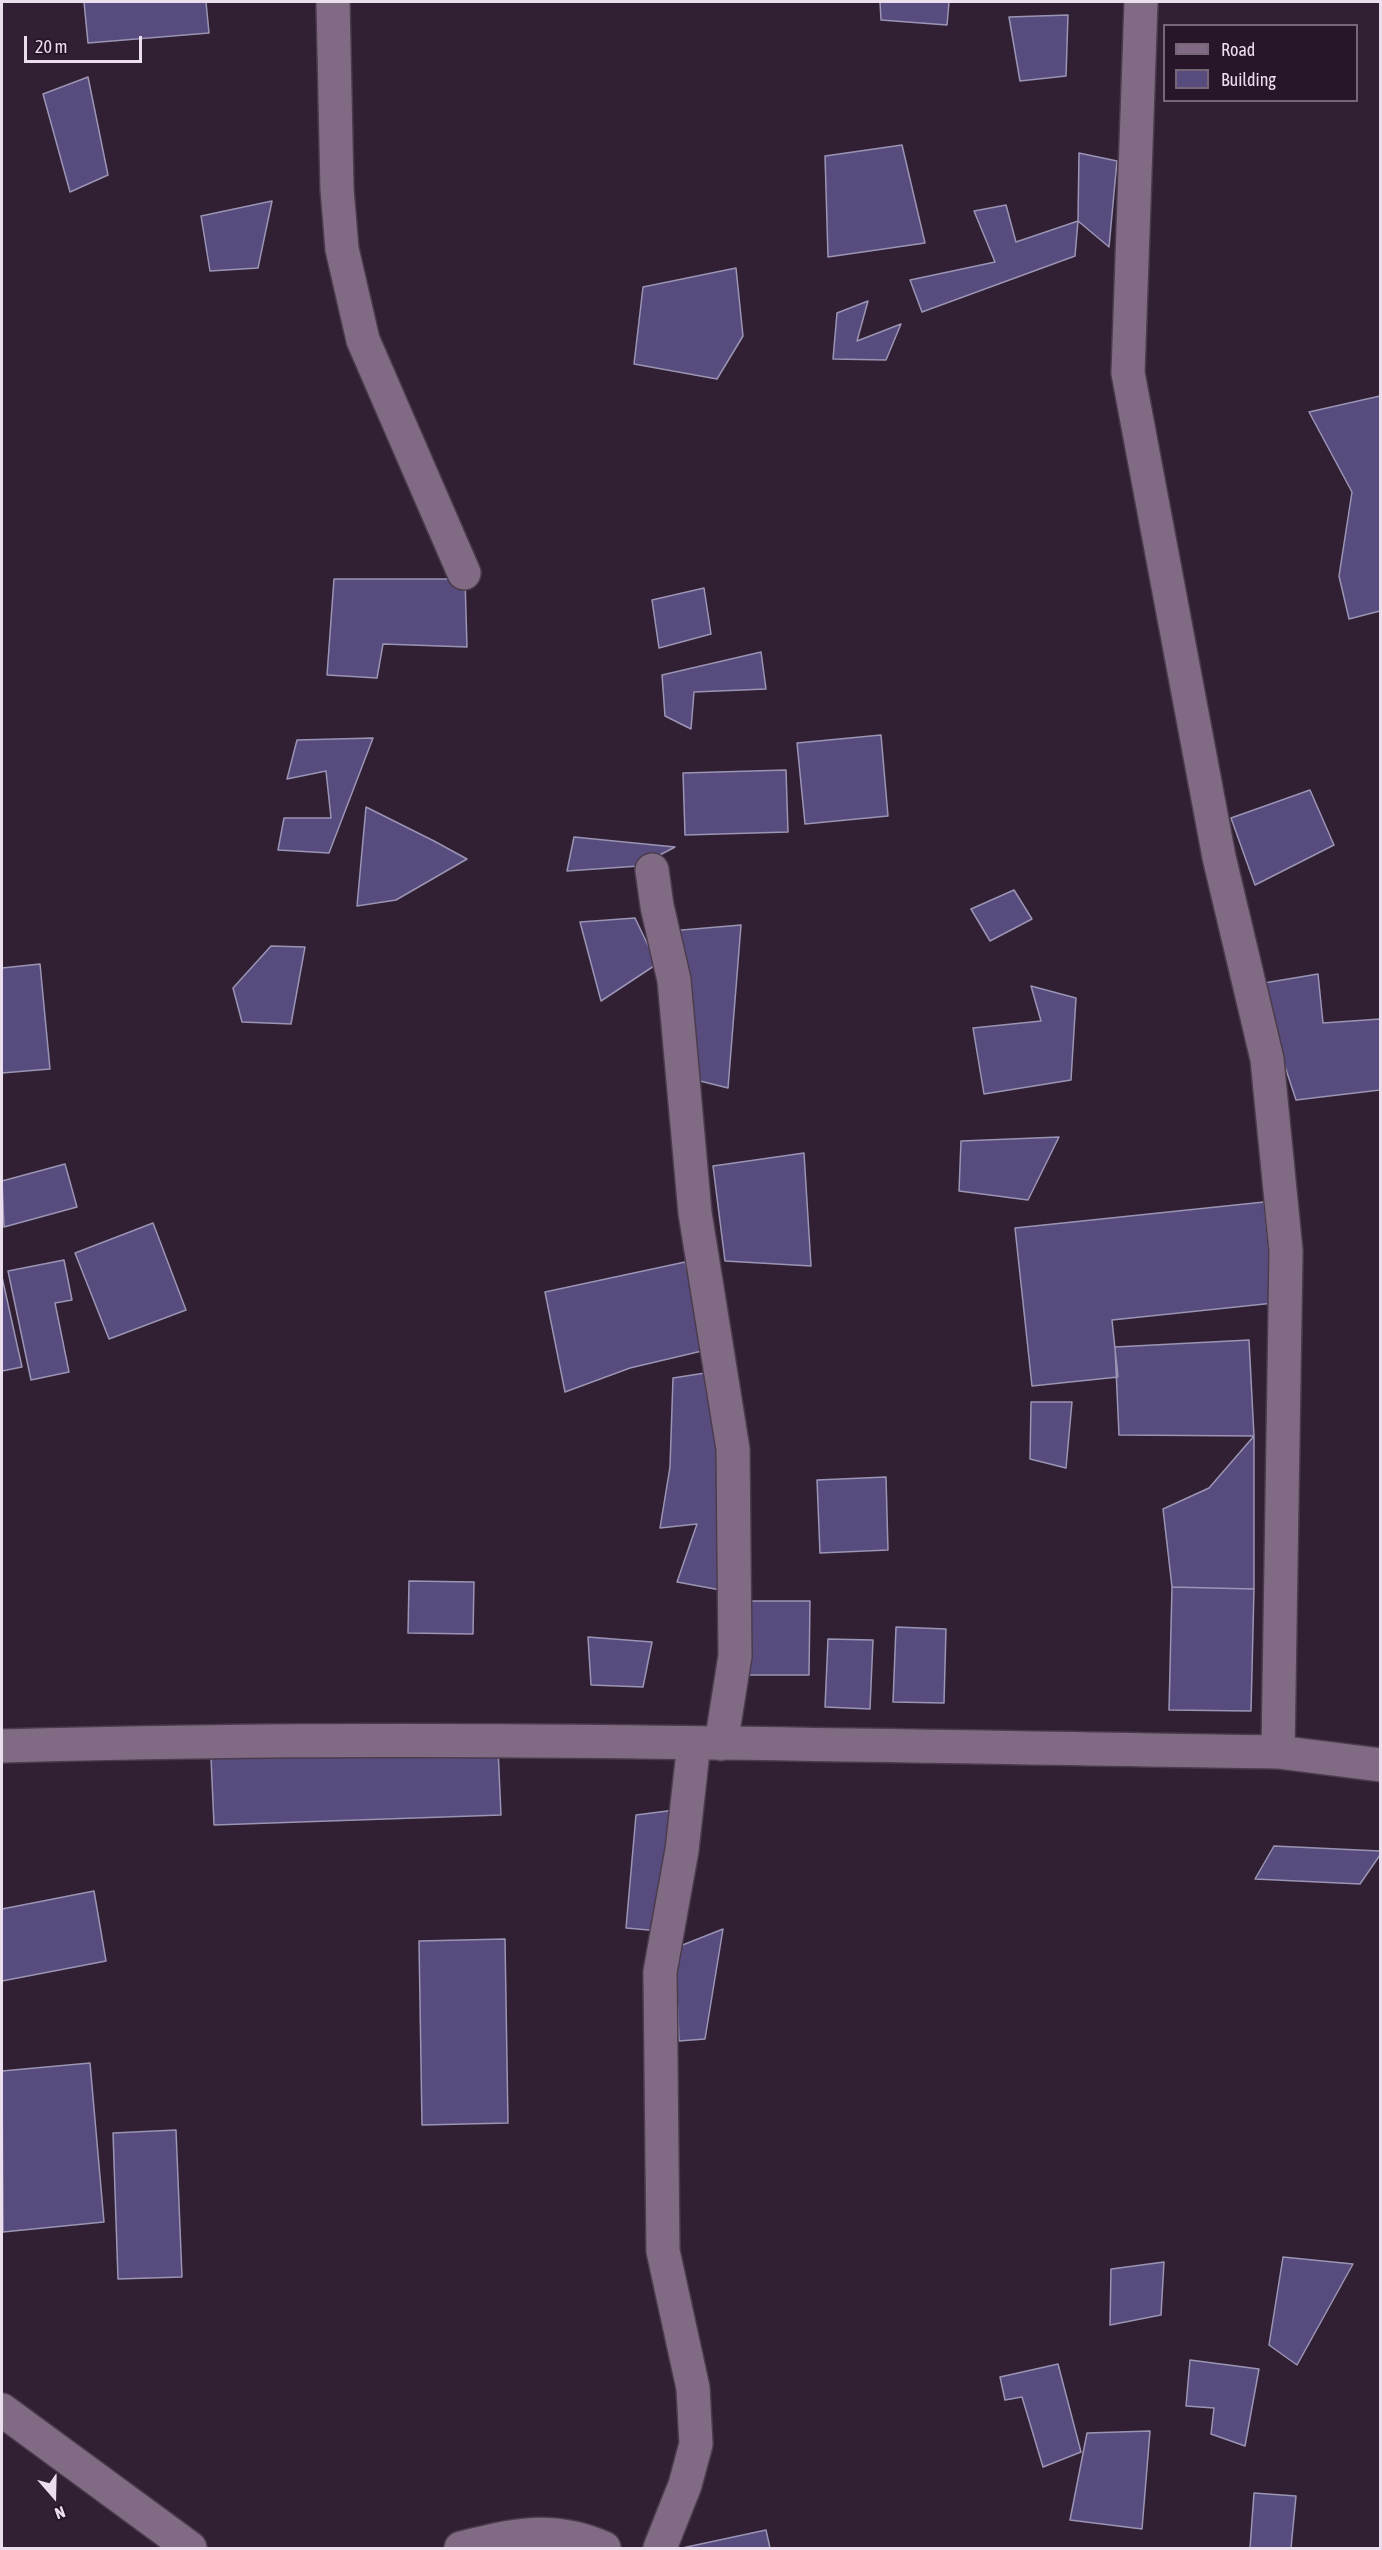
<!DOCTYPE html>
<style>
body{margin:0}
#map{position:relative;width:1382px;height:2550px;overflow:hidden;background:#311f34;font-family:"Asap Condensed",sans-serif}
canvas{display:block}
.frame{position:absolute;inset:0;border:3px solid #ecdfed;pointer-events:none}
.legend{position:absolute;left:1163px;top:24px;width:195px;height:78px;box-sizing:border-box;background:#271529;border:2px solid #766677;margin:0;padding:8px 10px;list-style:none;font-size:18px;color:#ecdfed}
.legend li{display:flex;align-items:center;gap:12px;height:30px}
.legend b{width:30px;border:2px solid #766677}
.north{position:absolute;left:24px;top:2466px;width:60px;height:60px;-webkit-text-stroke:4px #271529;paint-order:stroke;rotate:160deg;font-size:16px;font-weight:700;line-height:24px;text-align:center;color:#ecdfed}
.north::after{content:'';display:block;margin:auto;width:21px;height:27px;background:#ecdfed;clip-path:polygon(50% 0,100% 100%,50% 72%,0 100%)}
.scale{position:absolute;left:24px;top:36px;width:118px;height:27px;box-sizing:border-box;border:3px solid #ecdfed;border-top:0;padding-left:8px;font-size:18px;line-height:21px;white-space:nowrap;color:#ecdfed;-webkit-text-stroke:4px #271529;paint-order:stroke}
</style>
<div id="map">
<canvas width="1382" height="2550"></canvas>
<div class="frame"></div>
<ul class="legend">
<li><b style="height:8px;background:#816b84"></b>Road</li>
<li><b style="height:16px;background:#584c7f"></b>Building</li>
</ul>
<div class="north">N</div>
<div class="scale">20 m</div>
</div>
<script>
const context = document.querySelector('canvas').getContext('2d');
context.lineJoin = 'round';
function paint(path, color) {
  context.fillStyle = color;
  context.fill(path, 'evenodd');
}
function trace(path, color, width, dash) {
  context.strokeStyle = color;
  context.lineWidth = width;
  context.lineCap = dash ? 'butt' : 'round';
  context.setLineDash(dash || []);
  context.stroke(path);
}
const building = new Path2D(`
 M84,2H206L209,33L88,43Z
 M880,2H949L947,25L881,20Z
 M1068,15L1066,76L1020,81L1009,17Z
 M88,77L108,175L70,192L43,94Z
 M902,145L925,243L828,257L825,156Z
 M1079,153L1117,161L1109,247L1078,221Z
 M272,201L258,268L210,271L201,216Z
 M1006,205L1016,242L1078,221L1075,256L922,312L910,280L995,262L974,211Z
 M736,268L743,336L717,379L634,364L643,287Z
 M868,301L857,341L901,324L886,360L833,359L837,313Z
 M1380,396V611L1349,619L1339,576L1352,492L1309,412Z
 M334,579H465L467,647L383,644L377,678L327,675Z
 M704,588L711,634L659,648L652,600Z
 M761,652L766,689L694,692L691,729L665,716L662,675Z
 M881,735L888,816L805,824L797,743Z
 M373,738L329,853L278,850L284,818H331L326,771L287,779L297,740Z
 M786,770L788,832L685,835L683,773Z
 M1310,790L1334,845L1255,885L1231,818Z
 M366,807L434,841L467,859L396,900L357,906Z
 M574,837L675,847L639,866L567,871Z
 M1014,890L1032,919L990,941L971,909Z
 M635,918L657,964L601,1001L580,922Z
 M741,925L728,1088L688,1078L670,931Z
 M271,946L305,947L291,1024L242,1022L233,988Z
 M40,964L50,1069L2,1073V968Z
 M1318,974L1323,1023L1380,1019V1090L1296,1100L1258,984Z
 M1031,986L1076,998L1071,1080L984,1094L973,1028L1041,1021Z
 M1059,1137L1028,1200L959,1191L961,1141Z
 M804,1153L811,1266L725,1261L713,1166Z
 M65,1164L77,1207L4,1227L2,1181Z
 M1264,1202L1274,1303L1112,1320L1118,1377L1032,1386L1015,1228Z
 M153,1223L186,1310L109,1339L75,1253Z
 M64,1260L72,1300L55,1303L69,1372L31,1380L8,1271Z
 M685,1262L706,1350L630,1368L565,1392L545,1292Z
 M2,1277L22,1367L2,1371Z
 M1249,1340L1254,1436L1119,1435L1115,1347Z
 M718,1371L726,1591L677,1582L697,1524L660,1528L670,1467L673,1378Z
 M1031,1402H1072L1066,1468L1030,1459Z
 M1254,1436V1589L1172,1587L1163,1509L1209,1488Z
 M886,1477L888,1550L820,1553L817,1480Z
 M409,1581L474,1582L473,1634L408,1633Z
 M1172,1587L1254,1589L1251,1711L1169,1710Z
 M747,1601H810L809,1675H746Z
 M896,1627L946,1629L944,1703L893,1702Z
 M588,1637L652,1642L643,1687L591,1685Z
 M828,1639L873,1640L870,1709L825,1707Z
 M498,1748L501,1815L214,1825L211,1758Z
 M675,1810L660,1931L626,1928L636,1815Z
 M1274,1846L1380,1851V1855L1360,1884L1255,1879Z
 M94,1891L106,1961L2,1981V1909Z
 M723,1929L705,2039L679,2041L675,1948Z
 M505,1939L508,2123L422,2125L419,1941Z
 M90,2063L104,2222L3,2232L2,2071Z
 M176,2130L182,2277L118,2279L113,2133Z
 M1283,2257L1353,2264L1297,2365L1269,2345Z
 M1164,2262L1161,2315L1110,2325L1111,2269Z
 M1190,2360L1259,2369L1245,2446L1211,2434L1214,2408L1186,2406Z
 M1058,2364L1081,2452L1043,2467L1022,2397L1005,2400L1000,2377Z
 M1150,2431L1142,2529L1070,2520L1087,2433Z
 M1254,2493L1296,2496L1291,2548H1250Z
 M766,2530L770,2548H682Z`);
paint(building, '#584c7f');
trace(building, '#9b95b4', 1.5);
const street = new Path2D(`
 M333,2L337,189L342,249L363,340L464,573
 M1141,2L1128,373L1219,857L1267,1059L1286,1251L1278,1752
 M652,870L657,906L674,980L695,1213L733,1449L735,1656L721,1744
 M2,1746C427,1733 853,1746 1278,1752L1380,1765
 M2,2410L190,2548
 M461,2548C513,2535 552,2525 604,2548
 M660,2548L685,2485L696,2444L693,2388L663,2251L660,1972L682,1850L694,1743`);
trace(street, '#4b3c4d', 36);
trace(street, '#816b84', 33);
</script>
